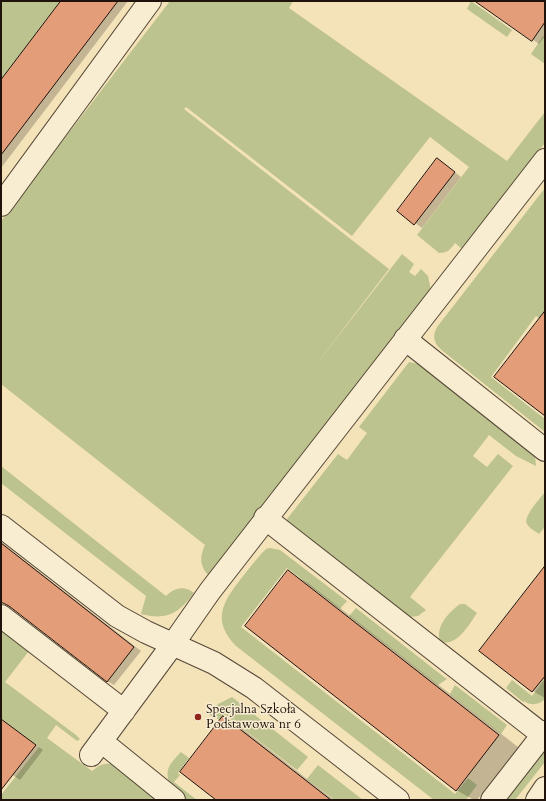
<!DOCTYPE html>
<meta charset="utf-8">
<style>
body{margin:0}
#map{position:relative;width:546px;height:801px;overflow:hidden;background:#f4e2b8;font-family:Cardo,serif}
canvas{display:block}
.frame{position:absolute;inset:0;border:2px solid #1f130c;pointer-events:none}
</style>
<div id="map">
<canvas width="546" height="801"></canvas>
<div class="frame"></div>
</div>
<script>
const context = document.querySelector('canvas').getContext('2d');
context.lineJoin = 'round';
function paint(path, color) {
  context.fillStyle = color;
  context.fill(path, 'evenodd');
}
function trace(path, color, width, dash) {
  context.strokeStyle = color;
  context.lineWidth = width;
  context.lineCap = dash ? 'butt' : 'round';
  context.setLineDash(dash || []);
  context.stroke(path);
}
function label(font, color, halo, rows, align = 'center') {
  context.font = font + ' Cardo,serif';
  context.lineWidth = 3;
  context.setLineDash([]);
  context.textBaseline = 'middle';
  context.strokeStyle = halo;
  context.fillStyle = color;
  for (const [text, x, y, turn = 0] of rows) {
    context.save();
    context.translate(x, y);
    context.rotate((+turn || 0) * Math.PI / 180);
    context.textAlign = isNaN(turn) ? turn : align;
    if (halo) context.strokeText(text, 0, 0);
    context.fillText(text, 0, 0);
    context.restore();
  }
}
paint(new Path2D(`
 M1,1H61L1,80Z
 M170,1H293L289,8L507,161L545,112V143L462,249L455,243C450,250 447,253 439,253L417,235L469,167L430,137L352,236L186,107L184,109L389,269L312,370L402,254L414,264L409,272L415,276L421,269L428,276L431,290L208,575C199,565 200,556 205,545L1,384V221Z
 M471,1L512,30L507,37L467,9Z
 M543,36L545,37V64L531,54Z
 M545,188V323L536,316L491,377L545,419V432L444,352C435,345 431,338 437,327Z
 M409,362L422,365L533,451L535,456L536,466L516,456L489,435L473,456L487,467L498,454L513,466L410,597L426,610L418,616L409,617L289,525L287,519L338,454L347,460L367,433L359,427Z
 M1,466L166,596C174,588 184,585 194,593C179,613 167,621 141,614L146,596L1,483Z
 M545,492V527L539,534C535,531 529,528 527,524C523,516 540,499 545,492Z
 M270,548L280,550L347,601L340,609L287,568L241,627L455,794L468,778L477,785L466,800H434L236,646C212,621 222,603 240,580C247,571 254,562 262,553L266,549Z
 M460,604H465L477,613C470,623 456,649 440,641C435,627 449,612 460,604Z
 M356,608L444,677L447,679L438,685L349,616Z
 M1,629L29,651L5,682L76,735L80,739L77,741L56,725L47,738L92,771C100,764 106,762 116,765L162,800H1V795L39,747L1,719Z
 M545,679V699C539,705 531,706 524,701L523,702L506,688L512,680L532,696Z
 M455,685L507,725L501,734L450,694Z
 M232,697L308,757L297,770L224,714L220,720L209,715L218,704Z
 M545,748V762L515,800H505Z
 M181,752L189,758L178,773L180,775L174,782L197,800C194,800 188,801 185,800C172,794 163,777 170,765C173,760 177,756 181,752Z
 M318,765L363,800H335L307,779Z`), '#bdc38e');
paint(new Path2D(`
 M62,1H128L1,168V81Z
 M477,1H545V36L539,44Z
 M444,164L461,177L422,228L398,210Z
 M1,542L141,651L114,685L107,681L13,608L1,601Z
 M545,568V698L533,691L481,651Z
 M288,572L308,583L518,747L477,800H474L456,790Z
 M223,718L243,729L334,800H217Z
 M1,719L43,750L20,780L1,767Z`), '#0003');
const building = new Path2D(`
 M61,1H118L1,155V80Z
 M475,1H545V22L532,41Z
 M437,158L455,172L414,225L397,211Z
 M545,311V416L494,377Z
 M1,543L134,647L107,682L9,606L1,602Z
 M545,566V676L532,692L479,651Z
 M288,570L499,735L456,791L245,626Z
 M223,716L331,800H216L180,772Z
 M1,719L36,745L1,790Z`);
paint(building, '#e49d79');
trace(building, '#1f130c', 1);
const minor = new Path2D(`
 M1,205L150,1
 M405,339L545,450
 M265,518L543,735
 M1,526L117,616L146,632L214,663L254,688L398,800
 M1,616L124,711
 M101,741L174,800
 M91,755L173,644L210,591L545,160
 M492,800L545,732
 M537,800L545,788`);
trace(minor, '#544737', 24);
trace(minor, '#f8ecd1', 22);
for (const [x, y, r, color] of [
 [198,717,4,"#8f2418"]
]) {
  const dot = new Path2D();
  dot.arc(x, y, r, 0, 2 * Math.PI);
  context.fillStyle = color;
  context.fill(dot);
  trace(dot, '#f8ecd1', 1.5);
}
label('13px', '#1f130c', '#f8ecd1', [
 ["Specjalna Szkoła",206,710],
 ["Podstawowa nr 6",206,725]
], 'left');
</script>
